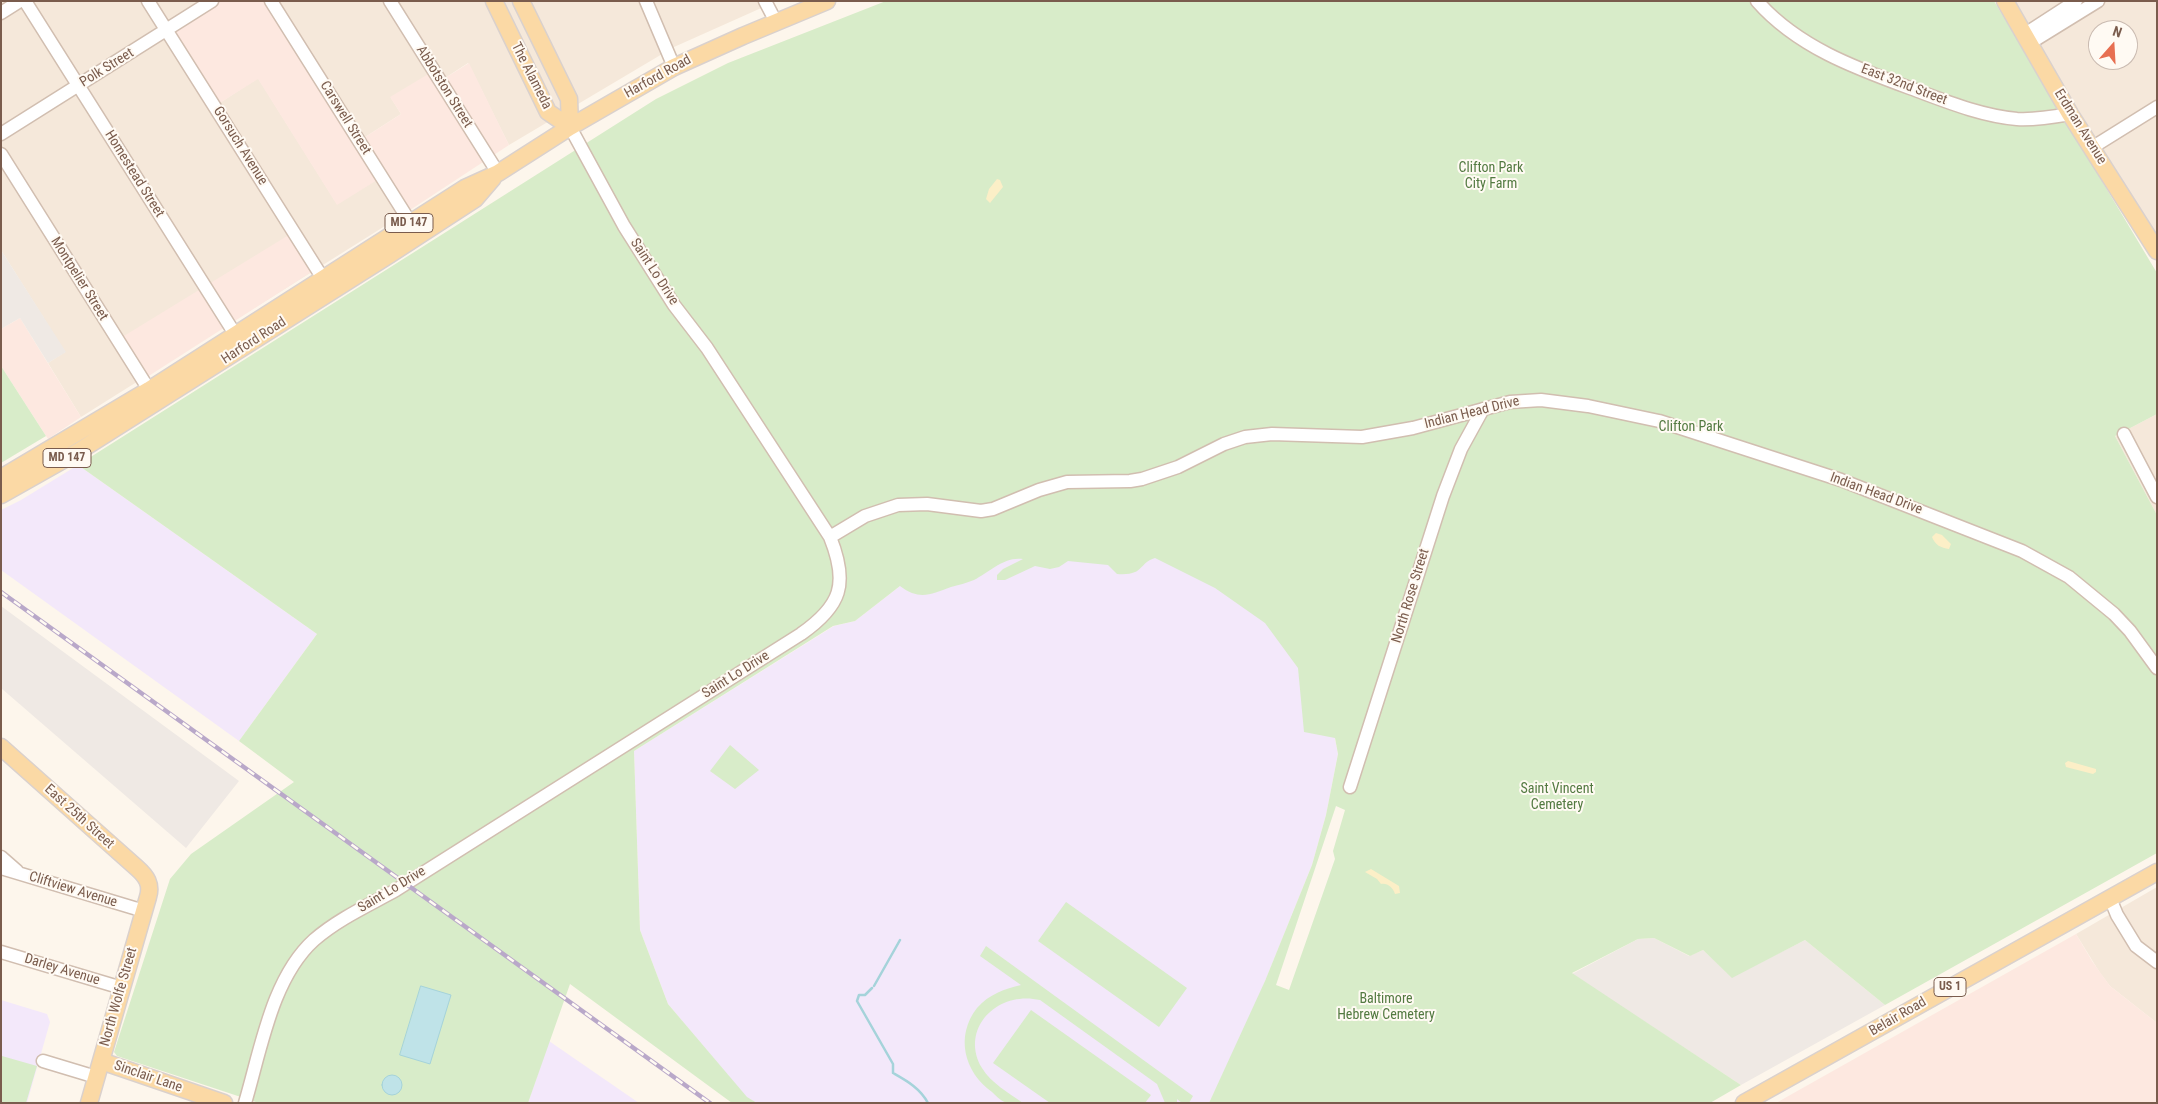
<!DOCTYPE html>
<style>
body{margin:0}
#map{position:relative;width:2158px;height:1104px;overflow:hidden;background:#fdf6ec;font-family:"Roboto Condensed",sans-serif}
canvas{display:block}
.frame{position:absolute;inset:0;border:2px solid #7a5c4d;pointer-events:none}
.north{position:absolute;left:2088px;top:20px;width:50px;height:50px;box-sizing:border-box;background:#fffaf3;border:1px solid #cabbb1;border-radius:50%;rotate:19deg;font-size:14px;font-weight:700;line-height:20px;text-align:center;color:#7a5c4d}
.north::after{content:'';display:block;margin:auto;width:18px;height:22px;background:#e76f51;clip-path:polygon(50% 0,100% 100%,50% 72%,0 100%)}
</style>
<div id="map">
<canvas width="2158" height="1104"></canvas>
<div class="frame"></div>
<div class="north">N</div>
</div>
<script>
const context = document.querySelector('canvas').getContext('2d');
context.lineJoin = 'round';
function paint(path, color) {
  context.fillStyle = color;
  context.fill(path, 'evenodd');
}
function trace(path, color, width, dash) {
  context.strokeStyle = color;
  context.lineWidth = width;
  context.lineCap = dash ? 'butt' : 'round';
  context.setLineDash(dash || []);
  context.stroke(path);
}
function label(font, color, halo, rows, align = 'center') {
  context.font = font + ' "Roboto Condensed",sans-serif';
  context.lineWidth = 4;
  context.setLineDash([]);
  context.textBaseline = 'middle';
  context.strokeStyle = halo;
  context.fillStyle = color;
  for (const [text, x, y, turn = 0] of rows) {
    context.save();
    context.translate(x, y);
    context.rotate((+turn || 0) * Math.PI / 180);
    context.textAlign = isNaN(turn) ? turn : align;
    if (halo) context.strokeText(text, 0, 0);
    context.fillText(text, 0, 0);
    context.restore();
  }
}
paint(new Path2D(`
 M1,1H214L215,106L258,78L337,204L382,176L404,214L81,417L48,363L65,352L1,250Z
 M271,1H777L674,47L509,145L468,63L442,80L391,98L401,114L359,141Z
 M2013,1H2157V238L2106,156ZM2098,30H2128V60H2098Z
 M2157,414V515L2115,436Z
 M2157,887V1023L2110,986L2100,973L2076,934Z`), '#f5e8da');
paint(new Path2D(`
 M214,1H271L359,141L401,114L390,97L435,70L442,80L469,63L509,145L404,214L382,177L337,205L258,79L215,106L167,31Z
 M292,233L316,269L144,379L119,339Z
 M20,318L81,417L48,439L1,366V329Z
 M2076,934L2092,961L2110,986L2157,1023V1103H1776Z`), '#fde8e0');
paint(new Path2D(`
 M1,250L66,352L48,363L20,318L1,329Z
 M1,606L239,781L186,848L1,688Z
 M1654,938L1689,956L1703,950L1732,977L1805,940L1885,1005L1741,1085L1572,974L1638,939Z`), '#efe9e4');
paint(new Path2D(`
 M78,465L317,634L239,741L1,570V510L21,500Z
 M1224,535L1328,704L1338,754L1326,815L1312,865L1255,1006L1209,1103H757L747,1098L668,1004L640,930L634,751L834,626L855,621L931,562Z
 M1,1000L47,1014L50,1022L27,1103H1Z
 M549,1041L639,1103H528Z`), '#f3e8fa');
paint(new Path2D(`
 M886,1H1994L2157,273V414L2115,436L2157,515V853L1885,1005L1805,940L1732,978L1703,950L1690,956L1654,938L1638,939L1572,973L1741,1085L1710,1103H1209L1265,981L1312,865L1326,815L1338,754L1335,738L1304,732L1298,668L1265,623L1215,588L1155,558C1138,563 1145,576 1117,574L1108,565L1068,561L1059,567L1050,569L1035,566L1005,580H997V575L1003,569L1023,559C1005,556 989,572 974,580C967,583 958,585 951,587C931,594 920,601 900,586L855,621L833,626L634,751L640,930L668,1004L747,1097L757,1103H732L570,984L528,1103H259L117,1056L114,1052L170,879L191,854L294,782L239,741L317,634L78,465L656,99L728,63ZM1336,806L1345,810L1333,851L1335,859L1289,990L1276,985Z
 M1,366L46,436L1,463Z
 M730,745L759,770L735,789L710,771Z
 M1066,902L1187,988L1159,1027L1038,941Z
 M986,946L1193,1096L1189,1103H1182L1177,1099V1103H1165L1157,1084L1040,1000C998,990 959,1028 982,1068C991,1083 1009,1093 1023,1103C1018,1103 1012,1104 1008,1103C1002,1102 996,1096 992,1092C964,1072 955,1036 977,1008C989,994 1005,989 1021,985L980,956Z
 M1031,1010L1151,1095L1145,1103H1050L993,1063Z
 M2,1056L37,1066L26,1103H1Z`), '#d8ecc9');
paint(new Path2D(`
 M997,179L1000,180L1003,187L990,203L986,199L989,189Z
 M1936,533L1942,535L1951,544L1949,549C1941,548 1935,545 1932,537Z
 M2068,761L2096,769V772L2093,774L2066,767L2065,763Z
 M1371,869L1399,886L1400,893L1395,894C1393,888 1388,883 1381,884L1377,879L1365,872Z`), '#fcefc7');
const water = new Path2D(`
 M421,986L451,995L430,1064L400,1055Z
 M382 1085a10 10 0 1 1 20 0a10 10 0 1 1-20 0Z`);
paint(water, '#bfe3e8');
trace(water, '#a5d3da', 1);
trace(new Path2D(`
 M874,986L900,940
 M872,988L865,995H859L857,1001L893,1064V1073C907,1081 920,1088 928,1103`), '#a5d3da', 2.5);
const minor = new Path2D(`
 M25,1L240,342
 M148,1L327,285
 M271,1L415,230
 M390,1L498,173
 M646,1L674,67
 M765,1L776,22
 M1757,1C1799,49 1861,70 1918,91C1950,103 1983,116 2017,119C2034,120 2053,117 2070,114
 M1,13L20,1
 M2025,34L2076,1
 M2030,43L2098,1
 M1,134L212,1
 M2093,147L2157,107
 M1,154L153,396
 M2124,434L2157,497
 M830,537L865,516L898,505L927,504L981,511L993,509L1039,490L1067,482L1130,481L1142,479L1178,467L1224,444L1245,437L1272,434L1362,437L1413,428L1510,402L1541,400L1588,406L1659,421L1841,480L2022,551L2069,577L2114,614L2130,631L2157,668
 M1350,787L1443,496L1461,449L1483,409
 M1,857L17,871
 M1,868L144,911
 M2110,898L2117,915L2136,946L2157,962
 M1,952L122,988
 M43,1061L96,1077
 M245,1103C261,1049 272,978 314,940C338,919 369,905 396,890L801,634C841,606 849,584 830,537L707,348L674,305L624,226L570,127`);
const major = new Path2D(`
 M494,1L548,112L570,127
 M521,1L569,99L570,127
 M2005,1L2070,114L2157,251
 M1,478L149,390L465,188L498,173L570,127L674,67L743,36L827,1
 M1,495L79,451L389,255L475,199L493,178
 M1,747L137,868C146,876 152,884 148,897L89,1103
 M101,1061L224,1103
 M1744,1103L2157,872`);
trace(minor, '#d1beb0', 15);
trace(major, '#dad1cd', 19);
trace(minor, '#fff', 12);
trace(major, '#fbd9a5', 16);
const rail = new Path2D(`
 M1,592L710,1103`);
trace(rail, '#b9a8c9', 4.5);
trace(rail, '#fffaf3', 2.5, [8]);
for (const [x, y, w] of [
 [409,223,48],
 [67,458,48],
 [1950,987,32]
]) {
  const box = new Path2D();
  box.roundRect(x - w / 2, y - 9.5, w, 19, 4);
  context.fillStyle = '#fffaf3';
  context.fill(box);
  trace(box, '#7a5c4d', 1);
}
label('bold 12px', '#7a5c4d', null, [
 ["MD 147",409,223],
 ["MD 147",67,458],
 ["US 1",1950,987]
]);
label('14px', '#7a5c4d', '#fffaf3', [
 ["Polk Street",107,68,-32],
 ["The Alameda",531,76,63],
 ["Harford Road",658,77,-29],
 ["East 32nd Street",1904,85,21],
 ["Abbotston Street",444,87,58],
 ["Carswell Street",345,118,58],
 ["Erdman Avenue",2080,127,58],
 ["Gorsuch Avenue",240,146,58],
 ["Homestead Street",134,174,58],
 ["Saint Lo Drive",654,272,57],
 ["Montpelier Street",79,279,58],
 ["Harford Road",254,341,-33],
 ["Indian Head Drive",1472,413,-14],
 ["Indian Head Drive",1876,494,20],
 ["North Rose Street",1411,596,-73],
 ["Saint Lo Drive",736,675,-32],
 ["East 25th Street",79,817,42],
 ["Cliftview Avenue",73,890,17],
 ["Saint Lo Drive",392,890,-31],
 ["Darley Avenue",62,970,17],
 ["North Wolfe Street",119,997,-74],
 ["Belair Road",1898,1017,-30],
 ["Sinclair Lane",148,1077,19]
]);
label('14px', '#537a41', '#fffaf3', [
 ["Clifton Park",1491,168],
 ["City Farm",1491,184],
 ["Clifton Park",1691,427],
 ["Saint Vincent",1557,789],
 ["Cemetery",1557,805],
 ["Baltimore",1386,999],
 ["Hebrew Cemetery",1386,1015]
]);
</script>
